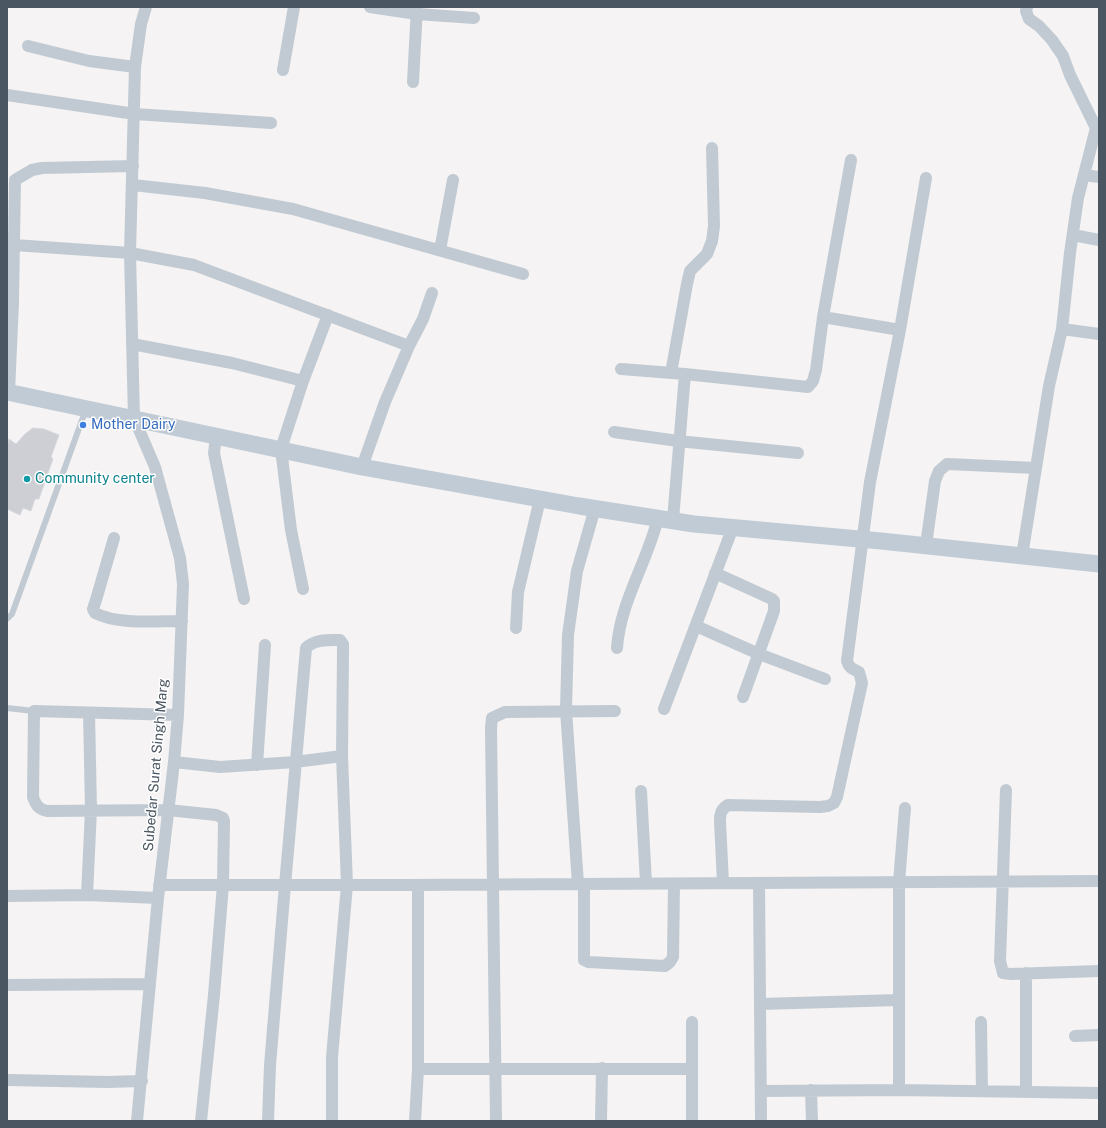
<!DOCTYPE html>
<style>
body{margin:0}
#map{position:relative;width:1106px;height:1128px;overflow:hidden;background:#f5f3f3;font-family:"Public Sans",sans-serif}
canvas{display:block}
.frame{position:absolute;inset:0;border:8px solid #4a5661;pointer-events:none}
</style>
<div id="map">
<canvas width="1106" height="1128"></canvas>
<div class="frame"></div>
</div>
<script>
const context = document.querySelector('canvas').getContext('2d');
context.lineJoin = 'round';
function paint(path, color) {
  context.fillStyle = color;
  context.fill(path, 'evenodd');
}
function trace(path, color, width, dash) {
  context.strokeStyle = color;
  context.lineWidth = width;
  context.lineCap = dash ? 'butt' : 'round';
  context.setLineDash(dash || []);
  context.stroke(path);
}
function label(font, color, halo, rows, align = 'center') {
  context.font = font + ' "Public Sans",sans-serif';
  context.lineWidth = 3;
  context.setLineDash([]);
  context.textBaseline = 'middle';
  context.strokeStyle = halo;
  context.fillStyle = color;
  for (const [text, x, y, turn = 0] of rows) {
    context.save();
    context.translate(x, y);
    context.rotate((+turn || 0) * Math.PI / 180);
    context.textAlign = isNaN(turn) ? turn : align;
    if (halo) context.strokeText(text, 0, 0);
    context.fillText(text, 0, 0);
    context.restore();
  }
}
const building = new Path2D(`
 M33,428L44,429L59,435L51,457L53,459L39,499H35L31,511L23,508L20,515L7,509V447L9,439L16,444L25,434Z`);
paint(building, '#cdcfd5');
trace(building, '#d7d9de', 1);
trace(new Path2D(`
 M7,619L12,614L86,409
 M7,708L34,711`), '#c1cad2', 6);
trace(new Path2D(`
 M370,7L417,14L474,18
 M1027,7L1026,11L1029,19L1039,26L1052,40L1063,56L1070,75L1096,128
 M28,46L89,61L135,67
 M283,70L294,7
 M413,82L417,7
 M7,95L135,114L271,123
 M1084,175L1099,177
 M133,185L205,193L293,209L523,274
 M1073,235L1099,240
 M14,245L130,253L194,265L409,346
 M440,250L453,180
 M823,317L900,330
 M1062,329L1099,334
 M132,344L232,363L303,381
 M621,369L685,374L808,387L813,381L816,370L823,317L851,160
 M671,373L687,284L690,271L707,254L712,241L714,226L712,148
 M9,392L13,302L15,180L32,170L42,168L133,166
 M614,432L678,441L798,453
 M216,436L214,453L244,599
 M362,467L385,402L409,346L423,319L432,293
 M673,520L685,374
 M114,538L96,600L93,609L95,613C118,625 156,621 182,621
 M926,545L935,481L939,471L947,464L1036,468
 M1022,556L1049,386L1062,329L1070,253L1078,198L1096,128H1099
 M715,573L772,599L774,601V611L743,697
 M303,589L291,530L281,449L303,381L328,315
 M696,626L759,654L825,679
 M516,628L518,592L540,499
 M617,648C620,602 647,563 658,518
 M664,709L733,527
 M178,715L34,711L33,797C36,805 38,809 47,811L168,810L216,815L223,818L224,821L223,885L214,995L201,1121
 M174,762L220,767L295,762L342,756
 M257,765L265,645
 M1006,790L1000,961L1003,973L1011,974L1099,971
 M641,791L646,883
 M723,883L720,821C720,814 721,809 728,805L820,807L828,806L834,803L837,797L862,683L859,672C853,669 849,668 847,661L870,482L900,330L926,178
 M759,883L761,1121
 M578,884L566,710L568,635L577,571L595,508
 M584,884V960L588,962L665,966L670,962L673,957L674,884
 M159,885H408L1099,881
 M87,895L91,810L89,713
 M7,896L87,895L158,898
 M1026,973V1091
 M7,985L150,984
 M760,1004L899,1000
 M981,1022L982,1091
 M1075,1036L1099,1035
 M418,1069H692
 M7,1080L107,1082L142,1081
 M811,1090L812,1121
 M899,1090V882L905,808
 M761,1091L899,1090L1099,1093
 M137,1121L158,898L174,762L178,715L183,584L180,558L155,467L134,418L130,253L135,67L141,24L146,7
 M268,1121L270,1065L285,885L306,648C315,639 329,640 340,640L343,644V651L342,756L347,885L332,1057V1121
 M415,1121L418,1069V885
 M496,1121L491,728L492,718L505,712L615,711
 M601,1121L602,1068
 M692,1121V1022`), '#c1cad2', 12);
trace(new Path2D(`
 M7,392L362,467L579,506L694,524L881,541L1099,564`), '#c1cbd6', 17);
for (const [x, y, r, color] of [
 [83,425,4,"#3f7fe0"],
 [27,479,4,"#0f9aa8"]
]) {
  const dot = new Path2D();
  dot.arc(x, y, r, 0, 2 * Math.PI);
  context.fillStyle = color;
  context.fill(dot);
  trace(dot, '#fff', 1.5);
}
label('14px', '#366cbe', '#fff', [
 ["Mother Dairy",91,425]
], 'left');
label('14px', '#0d838f', '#fff', [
 ["Community center",35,479]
], 'left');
label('14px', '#4a5661', '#fff', [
 ["Subedar Surat Singh Marg",156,765,-85]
]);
</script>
